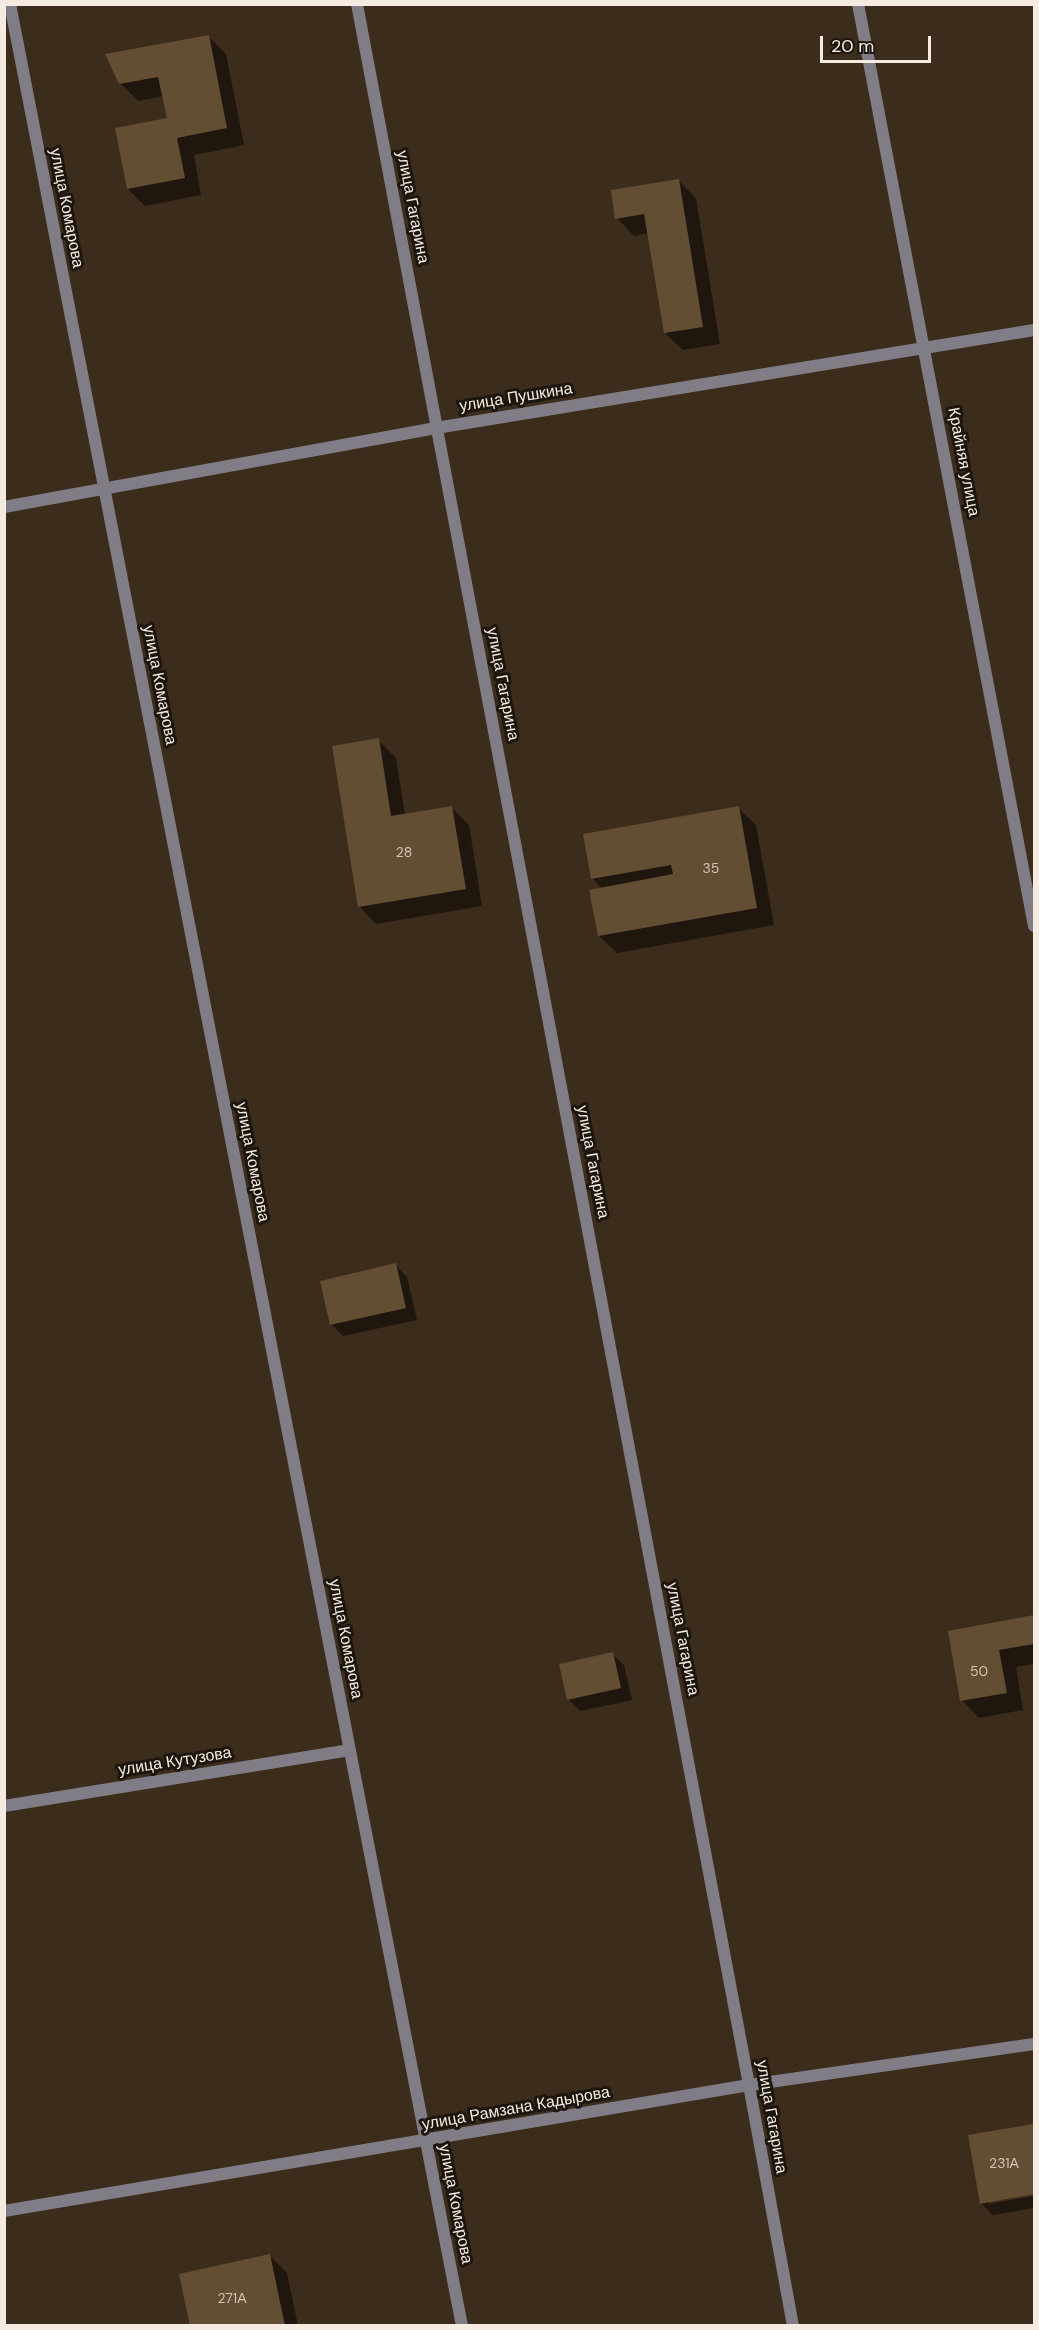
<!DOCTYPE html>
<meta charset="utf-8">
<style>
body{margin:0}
#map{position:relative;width:1039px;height:2330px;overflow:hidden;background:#3b2c1c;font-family:"DM Sans",sans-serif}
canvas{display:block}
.frame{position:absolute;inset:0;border:6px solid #f5ebe0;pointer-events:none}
.scale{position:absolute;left:820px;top:36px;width:111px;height:27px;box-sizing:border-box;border:3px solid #f5ebe0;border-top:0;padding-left:8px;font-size:18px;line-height:21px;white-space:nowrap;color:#f5ebe0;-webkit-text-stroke:4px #1d160f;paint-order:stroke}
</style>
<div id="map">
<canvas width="1039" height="2330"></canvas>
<div class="frame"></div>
<div class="scale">20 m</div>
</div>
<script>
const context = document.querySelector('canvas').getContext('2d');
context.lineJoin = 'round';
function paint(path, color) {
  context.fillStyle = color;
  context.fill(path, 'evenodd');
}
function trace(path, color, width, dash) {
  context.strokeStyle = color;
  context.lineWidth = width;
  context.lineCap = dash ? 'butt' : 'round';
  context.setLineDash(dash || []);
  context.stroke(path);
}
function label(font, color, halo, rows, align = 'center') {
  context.font = font + ' "DM Sans",sans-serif';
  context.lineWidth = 6;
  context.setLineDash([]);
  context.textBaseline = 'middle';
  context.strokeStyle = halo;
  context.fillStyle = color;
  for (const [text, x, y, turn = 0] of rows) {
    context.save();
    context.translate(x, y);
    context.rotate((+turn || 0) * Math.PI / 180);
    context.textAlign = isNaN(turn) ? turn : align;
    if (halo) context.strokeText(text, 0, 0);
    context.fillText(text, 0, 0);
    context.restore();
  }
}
paint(new Path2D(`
 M208,36L226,54L244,145L194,155L201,195L145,206L128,189L168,119L164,96L138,101L121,84Z
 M679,181L696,198L720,344L683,350L665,333L649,233L634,236L617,218Z
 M378,740L396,758L405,815L451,807L469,825L482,906L376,924L359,906Z
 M738,808L756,825L774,925L617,953L599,936L603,889L592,878Z
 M396,1265L407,1277L417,1320L343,1336L331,1324Z
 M1034,1617V1664L1016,1667L1023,1710L979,1718L962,1700L950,1632Z
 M612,1654L624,1665L632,1700L580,1711L568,1699Z
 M1034,2125V2192L989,2201V2204L1034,2196V2208L993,2215L981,2203L970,2136Z
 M270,2256L287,2273L298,2326H190Z`), '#0007');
paint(new Path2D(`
 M209,35L227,128L177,138L185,178L127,189L115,128L167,118L158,77L119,84L105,54Z
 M679,179L703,327L664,333L644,214L615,219L611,190Z
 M379,738L391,816L452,806L466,889L358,907L332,746Z
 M739,806L757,908L598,936L589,890L673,874L671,865L591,879L583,834Z
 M396,1263L406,1308L330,1325L320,1281Z
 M1034,1615V1644L999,1650L1007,1693L960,1701L948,1631Z
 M613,1652L621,1688L567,1700L559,1664Z
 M1034,2124V2194L980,2204L968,2135Z
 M270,2254L285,2326H190L179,2274Z`), '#634d33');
trace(new Path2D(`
 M10,4L462,2326
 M357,4L749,2085
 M858,4L1034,926
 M4,507L436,428L1034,330
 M4,1806L350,1750`), '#817d87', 12);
trace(new Path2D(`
 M749,2085L793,2326
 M4,2211L749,2085L1034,2044`), '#817d87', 12);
label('14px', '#d0c4b5', null, [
 ["28",404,853],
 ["35",711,869],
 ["50",979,1672],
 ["231А",1004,2164],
 ["271А",232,2299]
]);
label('16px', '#f5ebe0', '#1d160f', [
 ["улица Гагарина",412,207,79],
 ["улица Комарова",66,208,79],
 ["улица Пушкина",516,398,-9],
 ["Крайняя улица",963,462,79],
 ["улица Гагарина",502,684,79],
 ["улица Комарова",159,685,79],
 ["улица Комарова",252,1162,79],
 ["улица Гагарина",592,1162,79],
 ["улица Комарова",345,1639,79],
 ["улица Гагарина",682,1639,79],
 ["улица Кутузова",175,1762,-9],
 ["улица Рамзана Кадырова",516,2109,-10],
 ["улица Гагарина",771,2117,80],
 ["улица Комарова",455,2204,79]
]);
</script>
